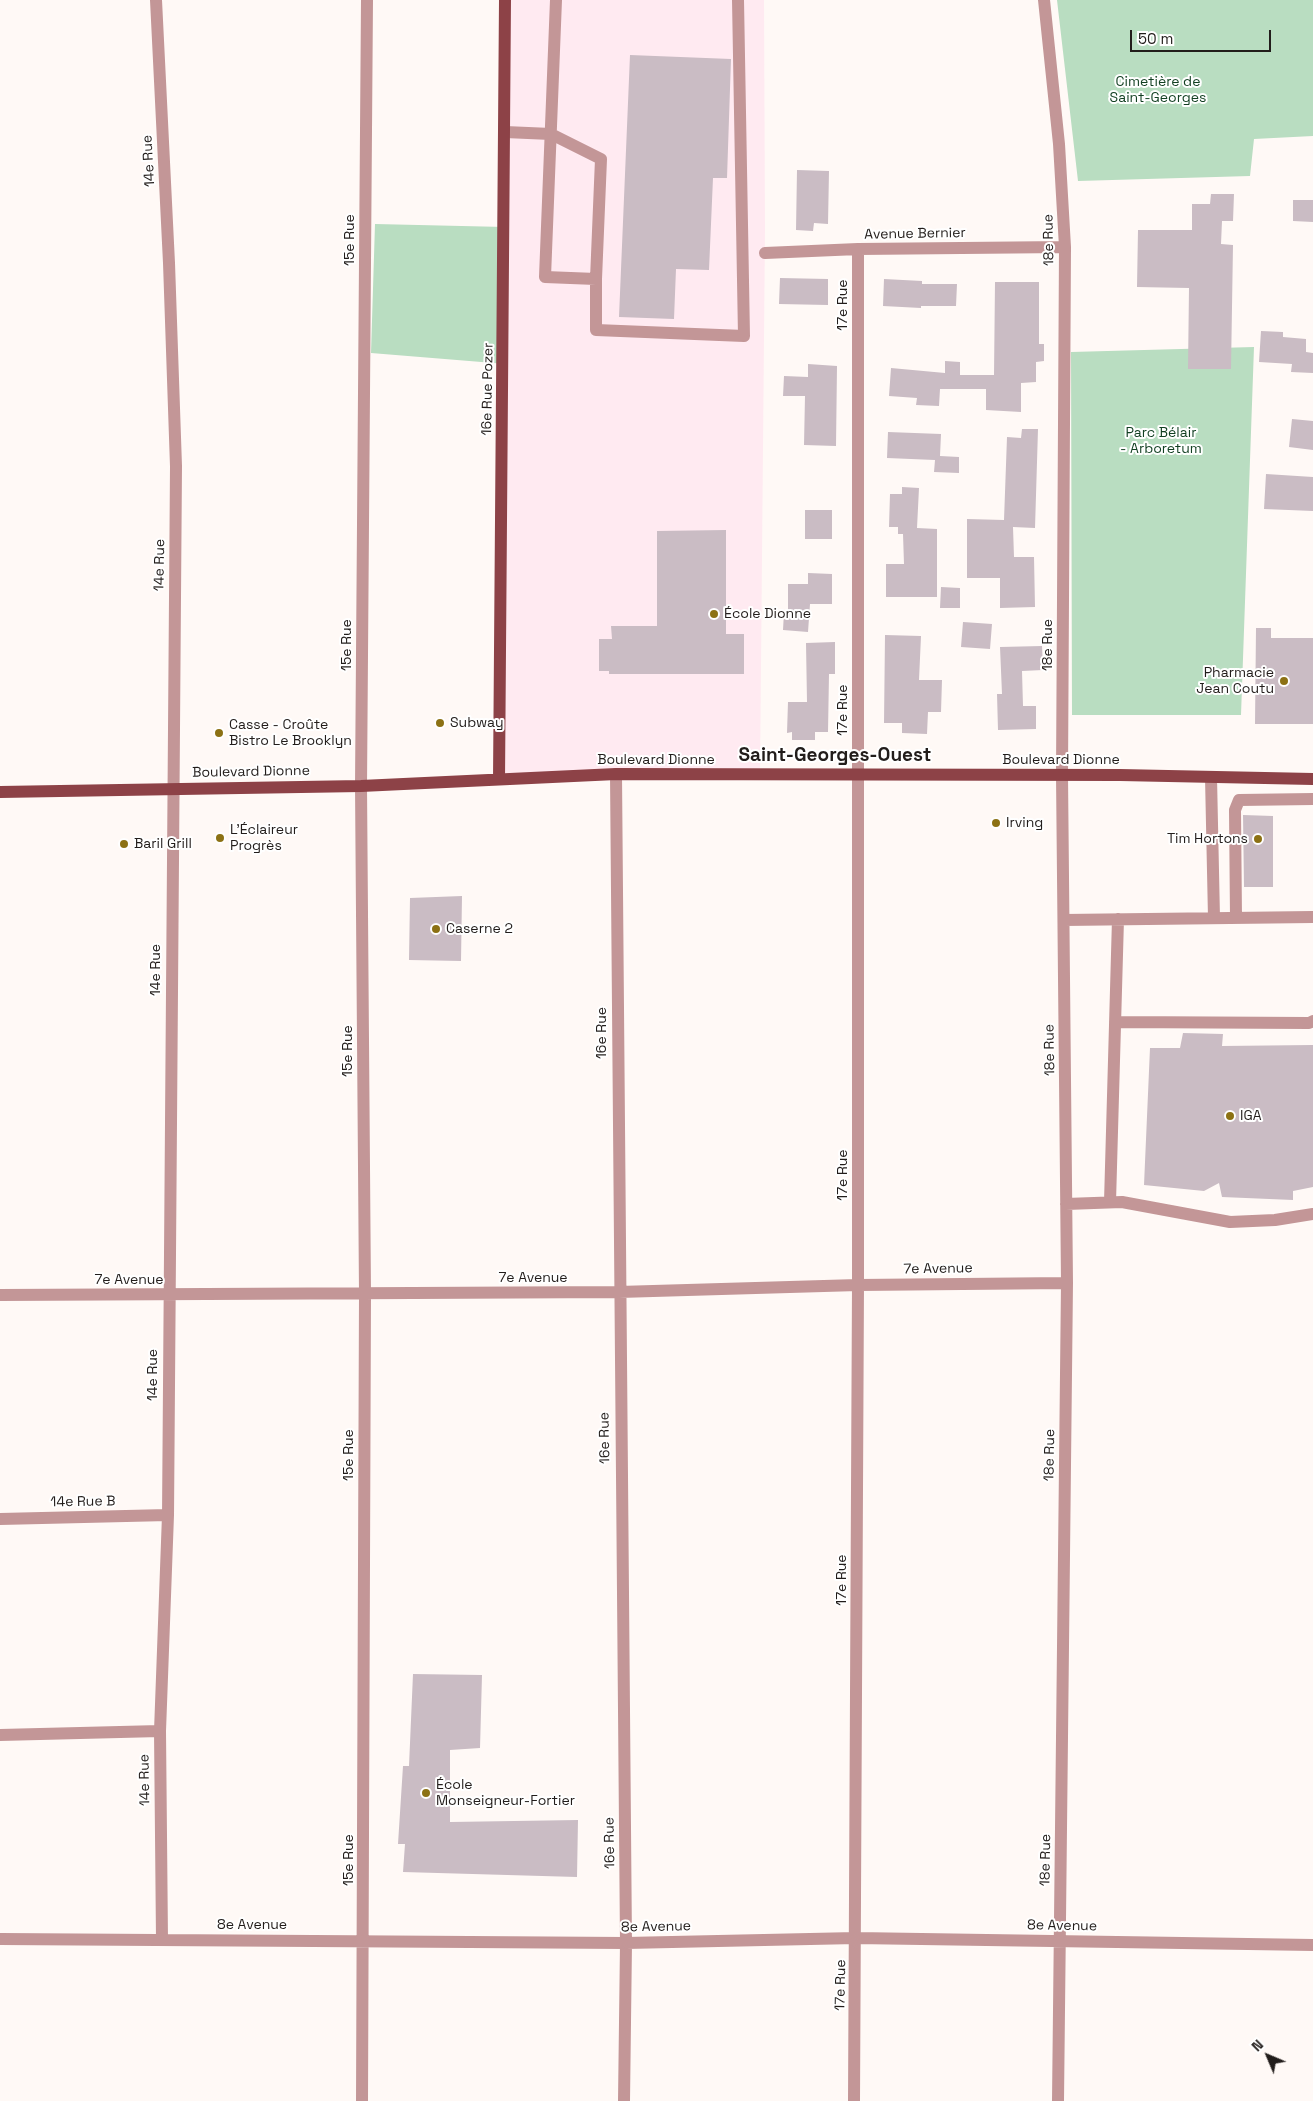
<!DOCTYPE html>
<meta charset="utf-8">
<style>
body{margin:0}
#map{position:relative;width:1313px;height:2101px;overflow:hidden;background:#fff9f6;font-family:"Space Grotesk",sans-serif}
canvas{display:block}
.north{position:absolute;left:1243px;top:2031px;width:50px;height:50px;-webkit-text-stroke:4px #fff;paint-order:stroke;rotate:315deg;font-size:14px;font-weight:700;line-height:20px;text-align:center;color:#221d1b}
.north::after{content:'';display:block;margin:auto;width:18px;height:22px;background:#221d1b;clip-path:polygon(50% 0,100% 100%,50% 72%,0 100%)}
.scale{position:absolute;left:1130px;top:30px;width:141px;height:22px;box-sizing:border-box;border:2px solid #221d1b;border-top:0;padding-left:6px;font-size:15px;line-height:18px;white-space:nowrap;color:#221d1b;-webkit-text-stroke:4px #fff;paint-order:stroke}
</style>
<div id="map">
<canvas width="1313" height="2101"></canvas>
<div class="north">N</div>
<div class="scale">50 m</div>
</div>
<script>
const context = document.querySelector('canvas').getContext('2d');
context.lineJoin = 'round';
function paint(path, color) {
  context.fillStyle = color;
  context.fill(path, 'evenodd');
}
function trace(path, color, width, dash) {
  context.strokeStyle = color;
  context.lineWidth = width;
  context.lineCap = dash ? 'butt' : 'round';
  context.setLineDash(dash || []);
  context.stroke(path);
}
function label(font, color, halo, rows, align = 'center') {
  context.font = font + ' "Space Grotesk",sans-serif';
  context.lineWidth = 4;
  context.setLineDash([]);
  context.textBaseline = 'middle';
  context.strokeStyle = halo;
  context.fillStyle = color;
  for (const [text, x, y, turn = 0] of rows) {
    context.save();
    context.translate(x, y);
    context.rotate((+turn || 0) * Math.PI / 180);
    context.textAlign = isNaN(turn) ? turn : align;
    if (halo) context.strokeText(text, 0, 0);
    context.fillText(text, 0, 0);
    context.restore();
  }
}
paint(new Path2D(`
 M503,0H764L765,229L760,775L499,779Z`), '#ffeaf1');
paint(new Path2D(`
 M1057,0H1313V136L1254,139L1250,176L1078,181Z
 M375,224L505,227L506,364L371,353Z
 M1254,347L1241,715H1072L1071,352Z`), '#b9ddc1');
paint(new Path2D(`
 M630,55L731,59L727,178H713L709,270L676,269L674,319L619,317Z
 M797,170L829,171L828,224L814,223L813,231L796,230Z
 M1211,194H1234L1233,221H1222L1221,244L1233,245L1231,369H1188L1189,288L1137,287L1138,230H1192V204H1210Z
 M1293,200H1313V222L1293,221Z
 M780,278L828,279V305L779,304Z
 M884,279L922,281V284H957L956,306H921V308L883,306Z
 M995,282H1039V344H1044V361L1036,362V382L1021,383V412L986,410V389H940L939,406L916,405L917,398L889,396L891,368L945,373V361L960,362V375H994Z
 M1261,331L1283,332V337L1306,339V352L1313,353V373L1291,372L1292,364L1259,362Z
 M808,364L837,366L836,446L804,445L805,396H783L784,376L808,377Z
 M1292,419L1313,421V450L1289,447Z
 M1022,429H1038L1035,528L1013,527L1014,557H1034L1035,607L1000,608V578H967V519L1004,520L1007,437L1021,438Z
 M888,432L941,434L940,456L959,457V473L934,472L935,460L887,458Z
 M1266,474L1313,477V511L1264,509Z
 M902,487L919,488L917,528L937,529V597H886V564H904L903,534H898V527H889L890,494H902Z
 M805,510H832V539H805Z
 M726,530V634H744V674H609V671H599V639H612L611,626H657V531Z
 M808,573L832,574V604H810L808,632L783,630L784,612H788V584H808Z
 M941,587L960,588V608H940Z
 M963,622L992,624L990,649L961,647Z
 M1256,628H1271V638H1313V724H1255Z
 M885,635L921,636L919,680H942L941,712H928L927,734L902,733V723H884Z
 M835,642V674H829L828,732H815V740H792V732L787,733L788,702H807L806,643Z
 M1042,646L1043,670L1022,671L1023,706H1036V729L998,730L997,694H1002L1000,647Z
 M1243,815L1273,816V887H1244Z
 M462,896L461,961L409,960L410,898Z
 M1183,1033L1223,1034L1222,1046L1313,1045V1187L1293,1191V1200L1222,1197L1219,1183L1204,1191L1144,1185L1150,1048H1180Z
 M413,1674L482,1675L480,1748L450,1750V1822L578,1820L577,1877L403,1872L405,1844H398L403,1766H409Z`), '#cabcc4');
trace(new Path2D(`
 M156,0L169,263L176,466L168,1515L160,1731L162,1940
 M556,0L545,277L596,279V330L744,336L738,0
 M1044,0L1059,144L1065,247L1062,775L1067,1283L1058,2101
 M505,132L551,134L601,159L596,279
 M765,253L858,249L1065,247
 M616,774L626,1943L624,2101
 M1211,777L1214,918
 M1236,918L1235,810L1239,800L1313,799
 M1064,920L1313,917
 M1115,1022L1309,1023L1313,1021
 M1110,1202L1118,919
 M1066,1204L1122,1202L1230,1222L1275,1220L1313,1214
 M0,1295L619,1292L858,1285L1067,1283
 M0,1519L168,1515
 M0,1735L160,1731
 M0,1939L626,1943L856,1938L1313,1945
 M362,2101L365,1294L361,786L367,0
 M854,2101L858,1285V249`), '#c39697', 12);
trace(new Path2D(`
 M499,779L505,0
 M0,792L361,786L616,774L1120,775L1313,779`), '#8d4247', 12);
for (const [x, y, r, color] of [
 [714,614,5,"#8c7114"],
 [1284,681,5,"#8c7114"],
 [440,723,5,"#8c7114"],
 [219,733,5,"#8c7114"],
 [996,823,5,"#8c7114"],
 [220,838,5,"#8c7114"],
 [1258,839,5,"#8c7114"],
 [124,844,5,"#8c7114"],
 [436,929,5,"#8c7114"],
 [1230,1116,5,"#8c7114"],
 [426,1793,5,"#8c7114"]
]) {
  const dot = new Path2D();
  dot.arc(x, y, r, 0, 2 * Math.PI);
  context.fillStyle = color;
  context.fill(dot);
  trace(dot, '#fff', 2);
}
label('14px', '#113f21', '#fff', [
 ["Cimetière de",1158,82],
 ["Saint-Georges",1158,98],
 ["Parc Bélair",1161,433],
 ["- Arboretum",1161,449]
]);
label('14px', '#221d1b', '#fff', [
 ["14e Rue",149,161,-93],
 ["Avenue Bernier",915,234,-1],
 ["15e Rue",350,240,-90],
 ["18e Rue",1049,240,-91],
 ["17e Rue",843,305,-90],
 ["16e Rue Pozer",488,389,-89],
 ["14e Rue",160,565,-89],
 ["15e Rue",347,645,-90],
 ["18e Rue",1048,645,-90],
 ["17e Rue",843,710,-90],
 ["Boulevard Dionne",656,760],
 ["Boulevard Dionne",1061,760],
 ["Boulevard Dionne",251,772,-1],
 ["14e Rue",156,970,-90],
 ["16e Rue",602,1033,-90],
 ["18e Rue",1050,1050,-91],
 ["15e Rue",348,1051,-90],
 ["17e Rue",843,1175,-90],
 ["7e Avenue",938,1269,-1],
 ["7e Avenue",533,1278],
 ["7e Avenue",129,1280],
 ["14e Rue",153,1375,-90],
 ["16e Rue",605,1438,-91],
 ["15e Rue",349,1455,-90],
 ["18e Rue",1050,1455,-89],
 ["14e Rue B",83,1502,-1],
 ["17e Rue",842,1580,-90],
 ["14e Rue",145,1780,-91],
 ["16e Rue",610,1843,-91],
 ["15e Rue",349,1860,-90],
 ["18e Rue",1046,1860,-89],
 ["8e Avenue",252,1925],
 ["8e Avenue",1062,1926,1],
 ["8e Avenue",656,1927,-1],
 ["17e Rue",841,1985,-89]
]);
label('14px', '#221d1b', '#fff', [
 ["École Dionne",724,614],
 ["Pharmacie",1274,673,"right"],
 ["Jean Coutu",1274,689,"right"],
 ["Subway",450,723],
 ["Casse - Croûte",229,725],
 ["Bistro Le Brooklyn",229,741],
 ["Irving",1006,823],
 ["L'Éclaireur",230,830],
 ["Progrès",230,846],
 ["Tim Hortons",1248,839,"right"],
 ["Baril Grill",134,844],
 ["Caserne 2",446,929],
 ["IGA",1240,1116],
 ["École",436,1785],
 ["Monseigneur-Fortier",436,1801]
], 'left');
label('bold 19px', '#221d1b', '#fff', [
 ["Saint-Georges-Ouest",835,756]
]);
</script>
